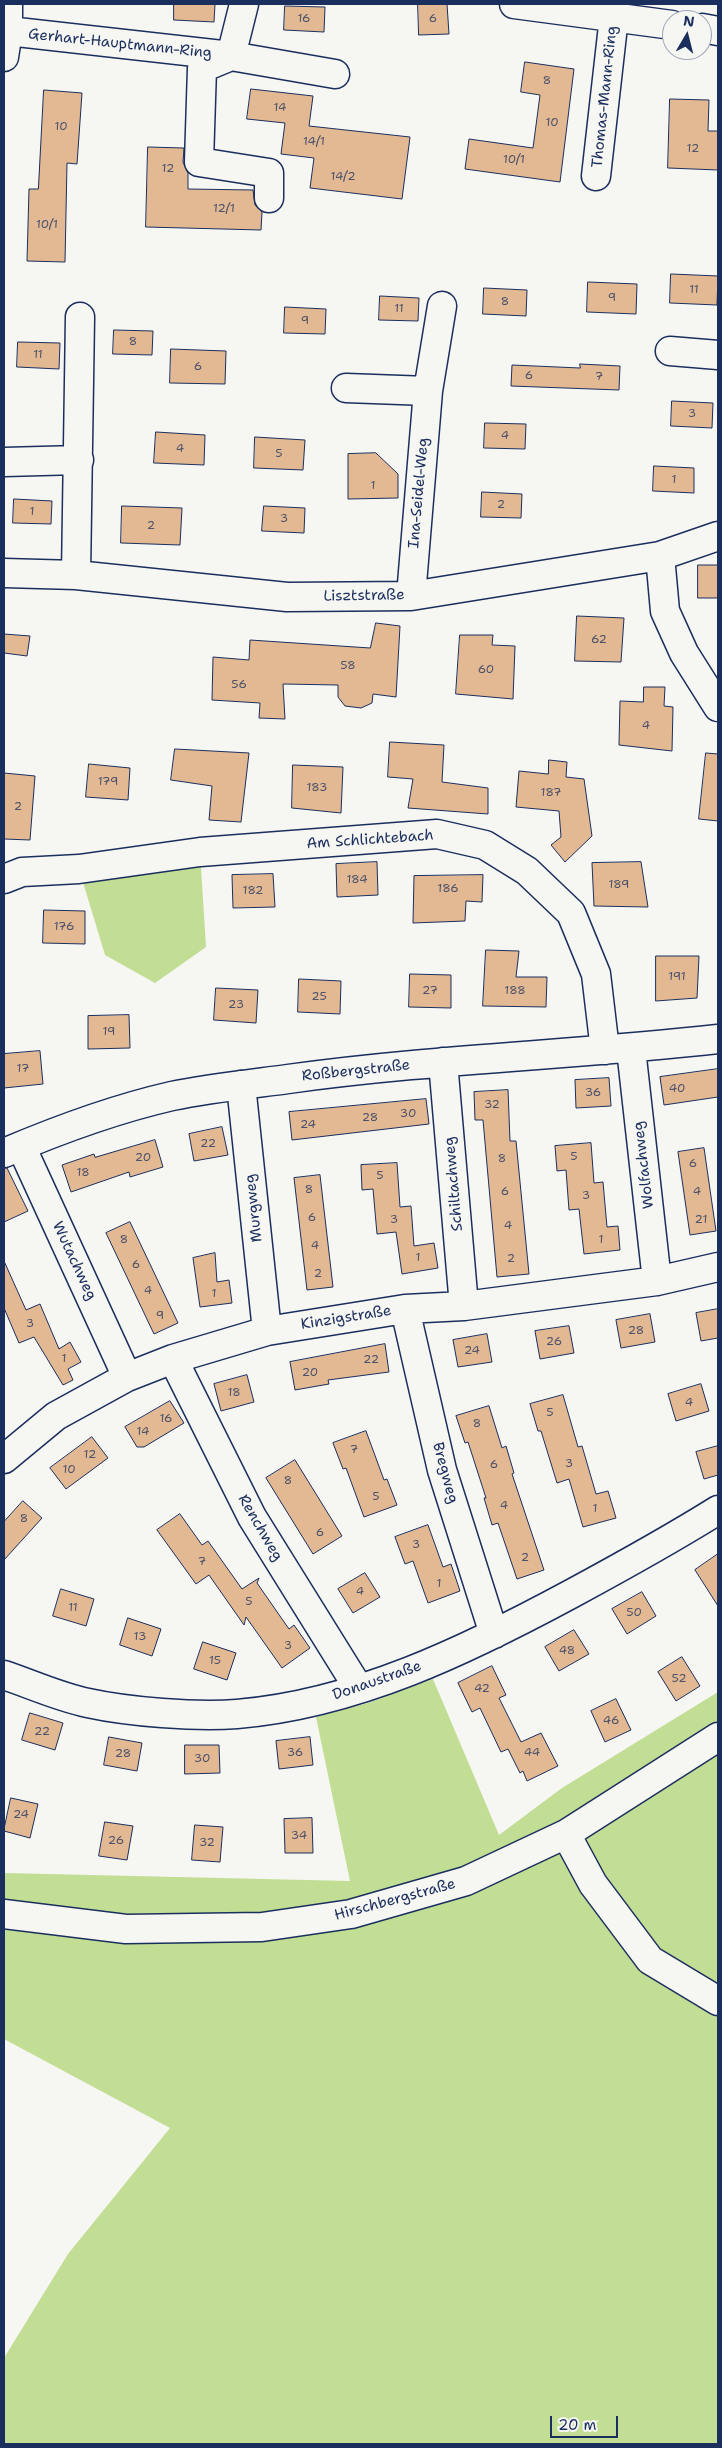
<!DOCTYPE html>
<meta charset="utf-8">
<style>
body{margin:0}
#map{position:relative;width:722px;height:2448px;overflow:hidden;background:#f6f6f2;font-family:"Shantell Sans",sans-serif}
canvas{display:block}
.frame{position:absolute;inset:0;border:5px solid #1b2f5e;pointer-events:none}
.north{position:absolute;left:662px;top:10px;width:50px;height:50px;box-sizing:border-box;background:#f6f6f2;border:1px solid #9ea6b7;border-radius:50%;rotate:8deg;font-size:14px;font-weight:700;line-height:20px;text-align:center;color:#1b2f5e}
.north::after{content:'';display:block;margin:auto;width:18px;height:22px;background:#1b2f5e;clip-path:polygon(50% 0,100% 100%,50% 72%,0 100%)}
.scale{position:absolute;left:550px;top:2416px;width:68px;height:22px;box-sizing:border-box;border:2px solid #1b2f5e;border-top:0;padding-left:6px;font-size:15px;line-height:18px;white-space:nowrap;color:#1b2f5e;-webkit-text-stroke:4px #f6f6f2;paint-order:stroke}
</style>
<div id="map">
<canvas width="722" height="2448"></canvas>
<div class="frame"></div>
<div class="north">N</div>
<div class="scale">20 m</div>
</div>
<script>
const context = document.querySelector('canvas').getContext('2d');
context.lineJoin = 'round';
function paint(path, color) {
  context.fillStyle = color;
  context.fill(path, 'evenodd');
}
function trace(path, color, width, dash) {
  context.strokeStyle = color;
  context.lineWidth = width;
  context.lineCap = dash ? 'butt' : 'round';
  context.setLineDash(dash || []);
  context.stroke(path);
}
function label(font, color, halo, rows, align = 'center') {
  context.font = font + ' "Shantell Sans",sans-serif';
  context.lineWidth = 4.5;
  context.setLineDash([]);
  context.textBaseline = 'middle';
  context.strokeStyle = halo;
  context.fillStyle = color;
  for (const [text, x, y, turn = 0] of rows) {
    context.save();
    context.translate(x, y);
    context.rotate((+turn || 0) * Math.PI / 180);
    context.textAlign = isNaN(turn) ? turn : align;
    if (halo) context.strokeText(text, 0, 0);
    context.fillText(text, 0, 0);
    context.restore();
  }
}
paint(new Path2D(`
 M200,852L206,947L155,983L105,955L79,869Z
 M433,1679L499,1835L562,1788L718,1692V2444H4V2358L68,2254L170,2128L4,2039V1873L350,1881L316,1717L368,1703Z`), '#c2dd94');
const building = new Path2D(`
 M174,4H215L214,22L174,20Z
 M418,4H447L449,34L419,35Z
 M285,6L325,7L324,32L284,30Z
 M525,62L574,69L560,182L465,169L469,139L533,148L540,95L521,92Z
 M251,89L313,96L309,126L410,137L402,199L310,188L314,158L281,154L285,123L247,119Z
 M44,90L82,93L77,164L67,163L65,262L27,261L29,189H38Z
 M670,99L709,100L708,131H718V170L668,168Z
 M148,147L184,148L183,162L188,173V189L253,190L255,205L262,212L261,230L146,227Z
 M671,274L718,276L717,305L670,303Z
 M588,282L637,284L636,314L587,312Z
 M484,288L527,290L526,316L483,314Z
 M380,296L419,298L418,321L379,320Z
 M285,307L326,309L325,334L284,333Z
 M114,330L153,331L152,355L113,354Z
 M18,342L60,343L59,369L17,367Z
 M171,349L226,351L225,384L170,383Z
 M580,364L620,366L619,390L511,386L512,365L580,368Z
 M672,401L713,403L712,428L671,426Z
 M485,423L526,424L525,449L484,448Z
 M156,432L205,435L204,465L154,463Z
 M255,437L305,440L303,470L254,468Z
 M376,453L398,474V498L348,499V454Z
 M654,466L694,468V493L653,491Z
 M482,492L522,494L521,518L481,517Z
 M14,499L52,501L51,524L13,523Z
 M122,506L182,508L180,545L121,543Z
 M264,506L305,508L304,533L262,531Z
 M698,565H718V598H698Z
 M577,616L624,618L621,662L575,661Z
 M376,623L400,626L396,697L373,694L372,703L361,708L345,706L338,697V685L283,684L285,719L259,718L260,703L212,700L213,657L249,660L250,640L370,648Z
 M4,634L30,636L27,656L4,653Z
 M460,635H493L492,645L515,646L513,699L456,694Z
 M644,687H665L664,706L673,707L672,751L619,745L620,701L643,702Z
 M390,742L444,745L442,782L488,788V814L408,808L413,779L388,777Z
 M175,749L249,753L241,822L209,820L212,786L171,780Z
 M706,753L718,754V821L699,819Z
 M549,760L567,762L566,777L584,779L592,836L565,862L551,845L561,837L559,811L516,807L519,771L548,774Z
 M89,764L130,768L128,800L86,797Z
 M293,765L343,767L341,813L292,808Z
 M4,773L35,776L30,840L4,839Z
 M377,862L378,895L337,897L336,864Z
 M641,862L648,907L594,906L592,863Z
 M273,874L275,907L233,908L232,875Z
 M483,875L482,902L466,901L465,921L413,923L414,876Z
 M44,910L85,911V944L43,943Z
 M486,950L519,951L516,977H547L546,1007L483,1006Z
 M656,956H699L697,998L656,1001Z
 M410,974L451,975V1008L409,1007Z
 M299,979L341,981L340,1014L298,1012Z
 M216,988L258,990L256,1023L214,1020Z
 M129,1015L130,1048L88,1049V1016Z
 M40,1051L43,1084L4,1088V1054Z
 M718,1069V1097L664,1105L660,1077Z
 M609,1078L611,1106L576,1108L575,1080Z
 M508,1090L510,1141H516L529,1274L497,1277L483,1120H475L474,1092Z
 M426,1099L429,1124L292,1140L289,1112Z
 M222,1127L228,1155L194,1161L189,1134Z
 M155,1140L163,1167L130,1177L129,1172L71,1192L62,1165L94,1154L95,1157Z
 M591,1143L594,1183L603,1182L607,1227L618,1226L620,1250L584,1254L579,1209L569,1210L566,1170L557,1171L555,1146Z
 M704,1148L716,1231L690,1235L678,1152Z
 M397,1163L400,1207L411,1206L414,1246L434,1243L438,1268L402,1274L396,1232L377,1234L373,1189L362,1190L361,1165Z
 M4,1168H7L28,1211L4,1222Z
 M320,1175L333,1287L307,1290L294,1178Z
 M130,1222L178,1323L154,1334L106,1233Z
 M215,1253L217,1282L229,1280L232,1303L200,1307L193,1258Z
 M4,1261L26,1310L40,1304L59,1349L70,1342L81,1362L68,1369L73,1380L63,1385L34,1337L19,1343L4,1308Z
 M718,1309V1338L701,1341L696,1313Z
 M650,1314L655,1342L621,1348L616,1320Z
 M569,1326L574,1353L540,1359L535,1331Z
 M487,1334L492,1362L458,1367L453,1340Z
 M385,1344L389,1372L328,1380L329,1384L295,1390L290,1362Z
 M247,1375L254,1402L221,1411L214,1384Z
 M701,1384L709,1411L676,1421L668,1394Z
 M563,1395L578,1447L582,1446L596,1494L608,1491L616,1518L583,1527L569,1479L557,1483L541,1431H538L530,1404Z
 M170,1401L184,1423L144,1447H137L125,1427Z
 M489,1406L502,1448L506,1446L514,1473L512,1474L544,1570L517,1579L498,1523L492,1525L484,1498H486L468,1442L465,1443L456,1416Z
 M366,1431L384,1480L387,1479L397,1505L364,1517L346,1468L343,1469L333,1443Z
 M92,1437L108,1458L66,1489L50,1468Z
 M718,1446V1475L704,1479L696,1452Z
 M295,1460L342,1536L313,1554L266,1478Z
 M23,1501L42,1518L4,1560V1522Z
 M180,1514L202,1545L208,1541L242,1589L259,1578L257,1583L289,1629L294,1625L310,1648L282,1668L246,1617L244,1625L209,1575L196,1584L157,1530Z
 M428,1525L443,1567L451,1564L460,1591L428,1603L413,1561L405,1564L395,1537Z
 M718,1554V1606L695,1570Z
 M365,1573L380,1597L353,1613L338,1589Z
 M61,1589L94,1599L86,1626L53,1616Z
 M642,1592L656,1616L627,1634L612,1609Z
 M128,1618L161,1629L152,1656L120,1645Z
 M574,1630L589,1654L559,1671L545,1647Z
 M203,1642L236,1653L227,1680L194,1669Z
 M682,1657L700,1686L676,1701L658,1672Z
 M492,1666L506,1695L499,1698L521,1742L541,1733L558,1766L527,1781L523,1771L520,1773L508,1749L501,1752L480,1708L472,1712L458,1683Z
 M616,1699L631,1730L605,1742L591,1711Z
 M30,1713L63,1723L55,1750L22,1740Z
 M109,1737L142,1743L137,1771L104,1765Z
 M310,1737L313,1765L279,1769L276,1741Z
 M185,1745H219L220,1773L185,1774Z
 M11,1798L38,1804L30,1838L4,1831Z
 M312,1818L313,1853H285L284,1819Z
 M105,1822L133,1826L127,1860L99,1856Z
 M195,1825L223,1827L220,1862L192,1860Z`);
paint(building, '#e2b992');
trace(building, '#1b2f5e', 1);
const minor = new Path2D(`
 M8,4V31L231,56L244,4
 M514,4L672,25
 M702,28L718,31
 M4,31H8L4,57
 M596,176L614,17
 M269,198V173L199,162L202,68L231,56L335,74
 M670,351L718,355
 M346,388L428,391L411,596
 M428,391L442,306
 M4,462L79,460
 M660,556L665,611L684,653L718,707
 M4,573L76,575L287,597L411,596L660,556L718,536
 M76,575L80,317
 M4,879L22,872L79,869L200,852L437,834L485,845L527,871L571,913L596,974L605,1050
 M631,1049L657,1281
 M443,1062L464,1306
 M241,1085L267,1331
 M21,1146L127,1377
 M4,1153C58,1130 115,1109 172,1096C210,1088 250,1084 288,1079C431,1059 575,1055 718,1039
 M405,1309L442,1470L494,1634
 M173,1359L252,1517L359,1689
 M4,1459L56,1416L127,1377L173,1359L267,1331L405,1309L464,1306L657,1281L718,1267
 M4,1675C31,1684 59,1697 88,1703C129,1712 195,1717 237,1714C356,1704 467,1650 571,1594C621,1567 670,1540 718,1510
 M566,1834L593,1884L650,1960L718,2001
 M4,1914L126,1929L262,1927L351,1914L466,1881L566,1834L718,1737`);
trace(minor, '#1b2f5e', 31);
trace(minor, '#f6f6f2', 28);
label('12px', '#4d526b', null, [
 ["16",304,19],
 ["6",433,19],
 ["8",547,81],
 ["14",280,108],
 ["10",552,123],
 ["10",61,127],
 ["14/1",314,142],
 ["12",693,149],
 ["10/1",514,160],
 ["12",168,169],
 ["14/2",343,177],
 ["12/1",224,209],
 ["10/1",47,225],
 ["11",694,290],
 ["9",612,298],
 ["8",505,302],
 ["11",399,309],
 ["9",305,321],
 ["8",133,342],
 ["11",38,355],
 ["6",198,367],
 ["6",529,376],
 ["7",599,377],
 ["3",692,414],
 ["4",505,436],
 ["4",180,449],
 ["5",279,454],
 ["1",674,480],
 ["1",373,486],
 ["2",501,505],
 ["1",32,512],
 ["3",284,519],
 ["2",151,526],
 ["62",599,640],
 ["58",348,666],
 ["60",486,670],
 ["56",239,685],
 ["4",646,726],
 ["179",108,782],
 ["183",317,788],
 ["187",551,793],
 ["2",18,807],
 ["184",357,880],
 ["189",619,885],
 ["186",448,889],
 ["182",253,891],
 ["176",64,927],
 ["191",677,977],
 ["27",430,991],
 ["188",515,991],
 ["25",319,997],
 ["23",236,1005],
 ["19",109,1032],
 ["17",23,1069],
 ["40",677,1089],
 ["36",593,1093],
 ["32",492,1105],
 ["30",408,1114],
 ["28",370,1118],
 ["24",308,1125],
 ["22",208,1144],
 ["5",574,1157],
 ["20",143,1158],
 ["8",502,1159],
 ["6",693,1164],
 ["18",83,1173],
 ["5",380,1176],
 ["8",309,1190],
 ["6",505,1192],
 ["4",697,1192],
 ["3",586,1196],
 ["6",312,1218],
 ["3",394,1220],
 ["21",701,1220],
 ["4",508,1226],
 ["8",124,1240],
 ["1",601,1240],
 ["4",315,1246],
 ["1",418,1258],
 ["2",511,1259],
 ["6",136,1265],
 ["2",318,1274],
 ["4",148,1291],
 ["1",214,1294],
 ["9",160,1316],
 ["3",30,1324],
 ["28",636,1331],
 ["26",554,1342],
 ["24",472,1351],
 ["1",64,1359],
 ["22",371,1360],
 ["20",310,1373],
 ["18",234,1393],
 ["4",689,1403],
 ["5",550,1413],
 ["16",166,1419],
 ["8",477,1424],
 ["14",143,1432],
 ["7",354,1450],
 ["12",90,1455],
 ["3",569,1464],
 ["6",494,1465],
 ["10",69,1470],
 ["8",288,1481],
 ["5",376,1497],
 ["4",504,1506],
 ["1",595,1509],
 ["8",24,1519],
 ["6",320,1533],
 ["3",416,1545],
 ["2",525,1558],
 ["7",202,1562],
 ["1",439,1584],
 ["4",360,1592],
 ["5",249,1602],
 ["11",73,1608],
 ["50",634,1613],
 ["13",140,1637],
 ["3",288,1646],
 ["48",567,1651],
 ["15",215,1661],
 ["52",679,1679],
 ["42",482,1689],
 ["46",611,1721],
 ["22",42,1732],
 ["36",295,1753],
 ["44",532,1753],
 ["28",123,1754],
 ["30",202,1759],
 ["24",21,1815],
 ["34",299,1836],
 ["26",116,1841],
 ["32",207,1843]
]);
label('15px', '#1b2f5e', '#f6f6f2', [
 ["Gerhart-Hauptmann-Ring",120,44,6],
 ["Thomas-Mann-Ring",605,97,-84],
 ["Ina-Seidel-Weg",419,493,-85],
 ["Lisztstraße",364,596,-1],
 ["Am Schlichtebach",370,840,-4],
 ["Roßbergstraße",356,1071,-6],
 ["Wolfachweg",644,1165,-97],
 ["Schiltachweg",454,1184,-95],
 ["Murgweg",254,1208,-96],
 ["Wutachweg",74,1261,65],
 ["Kinzigstraße",346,1318,-9],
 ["Bregweg",445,1473,75],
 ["Renchweg",260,1528,60],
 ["Donaustraße",377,1681,-19],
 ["Hirschbergstraße",395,1900,-15]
]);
</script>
